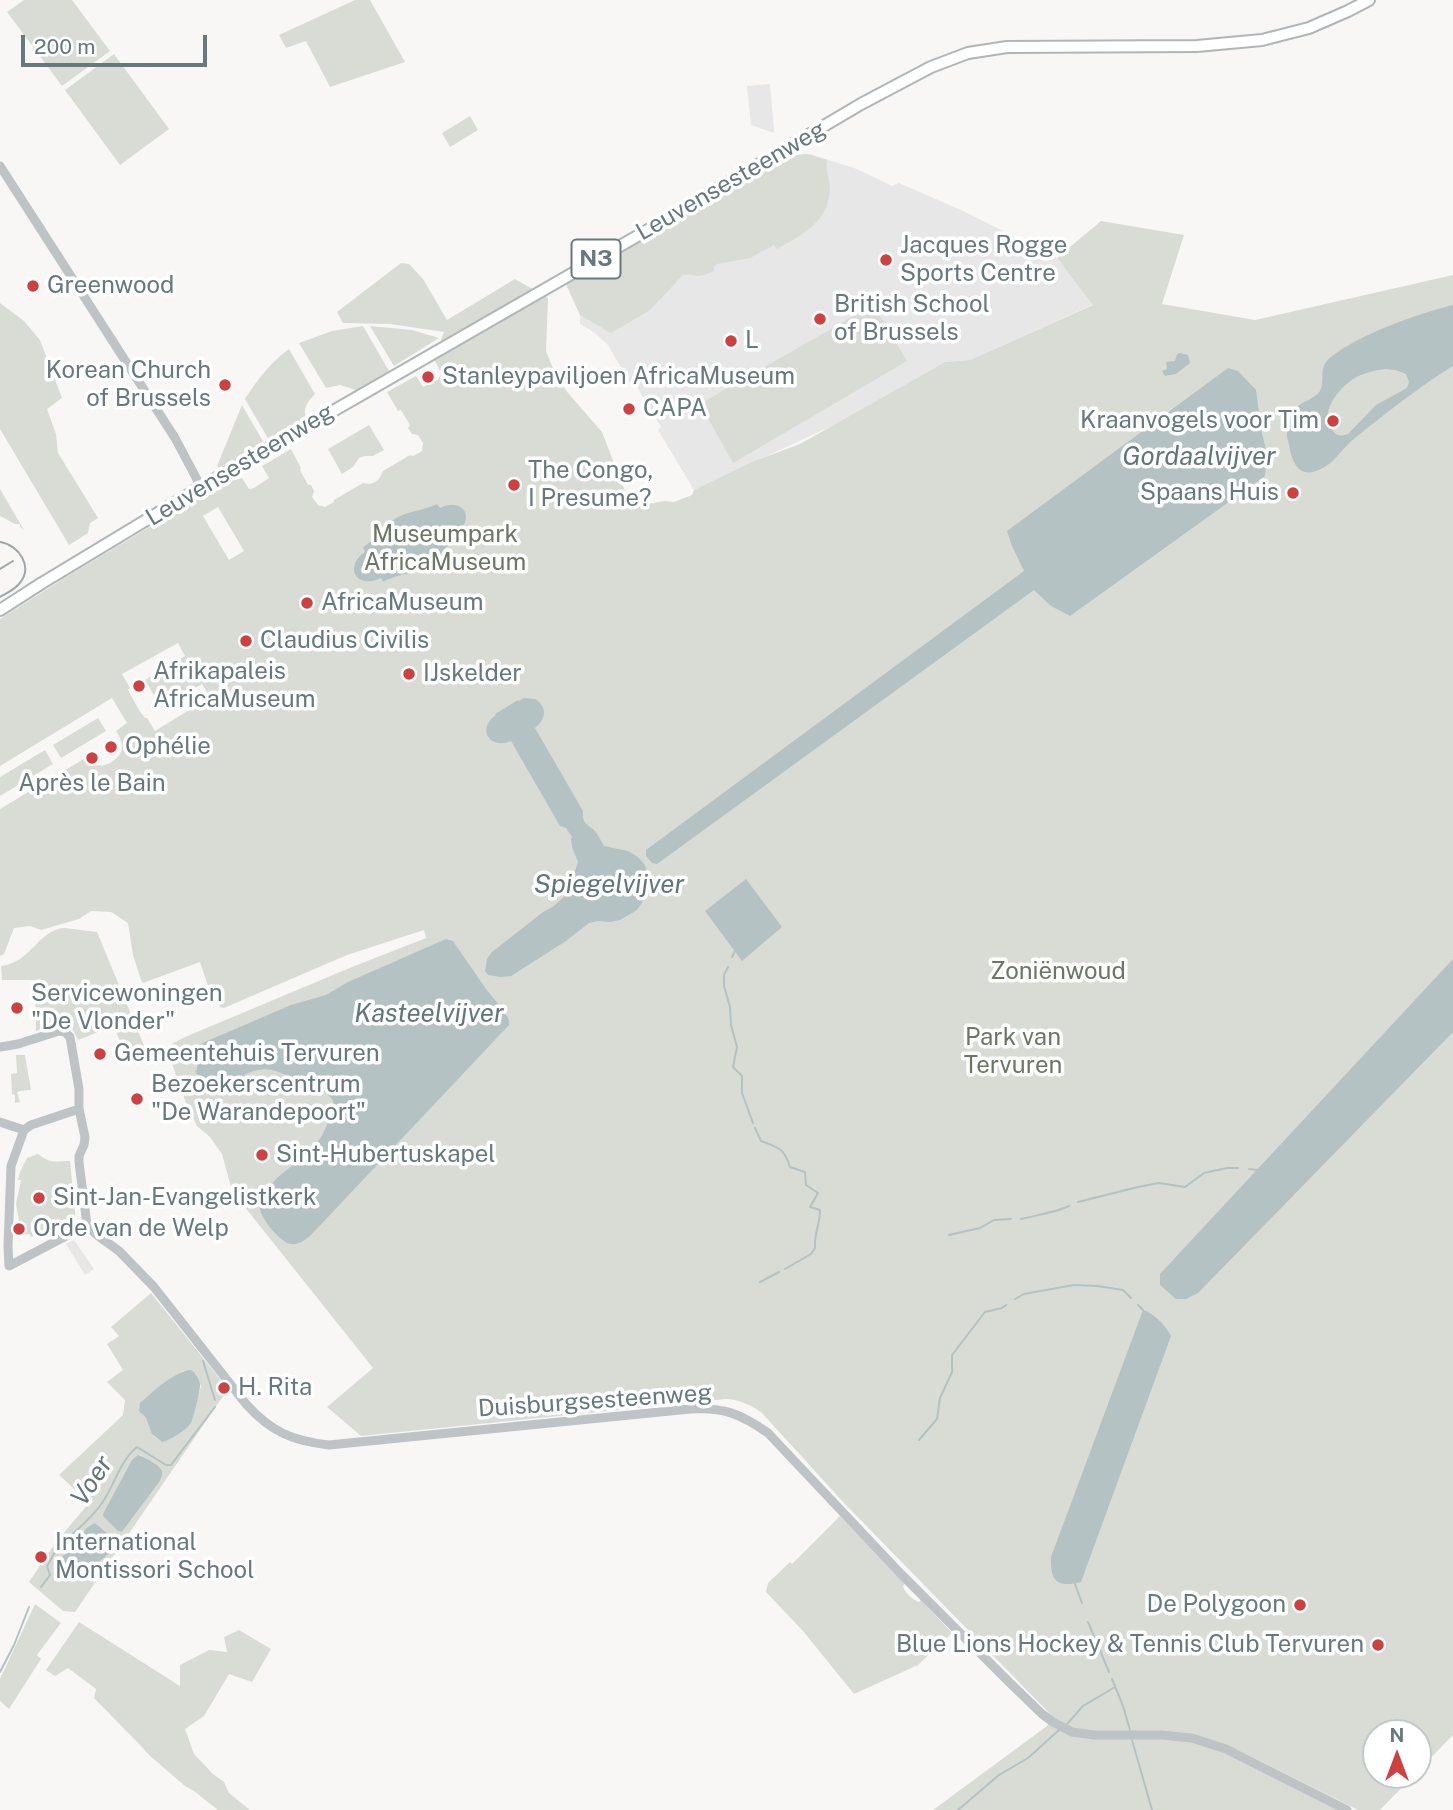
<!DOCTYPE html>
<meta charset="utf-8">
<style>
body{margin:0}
#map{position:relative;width:1453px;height:1810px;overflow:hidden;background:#f8f7f6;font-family:"Public Sans",sans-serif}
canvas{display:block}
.north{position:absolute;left:1362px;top:1719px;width:70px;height:70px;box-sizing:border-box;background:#fff;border:2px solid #c2c9cb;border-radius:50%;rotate:0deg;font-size:19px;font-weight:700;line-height:28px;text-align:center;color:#66797d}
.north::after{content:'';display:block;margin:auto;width:24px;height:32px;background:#ce4140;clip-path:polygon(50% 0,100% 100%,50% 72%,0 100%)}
.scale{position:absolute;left:21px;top:35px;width:186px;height:32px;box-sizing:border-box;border:4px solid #66797d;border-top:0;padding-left:9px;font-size:21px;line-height:24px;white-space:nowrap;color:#66797d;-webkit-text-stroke:5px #fff;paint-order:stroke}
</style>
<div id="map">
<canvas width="1453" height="1810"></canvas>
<div class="north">N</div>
<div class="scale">200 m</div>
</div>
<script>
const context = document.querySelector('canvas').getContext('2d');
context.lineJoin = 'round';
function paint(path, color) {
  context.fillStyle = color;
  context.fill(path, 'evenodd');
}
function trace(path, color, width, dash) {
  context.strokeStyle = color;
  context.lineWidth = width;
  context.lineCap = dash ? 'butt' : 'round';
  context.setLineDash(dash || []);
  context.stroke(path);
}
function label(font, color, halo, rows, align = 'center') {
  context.font = font + ' "Public Sans",sans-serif';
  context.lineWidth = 7;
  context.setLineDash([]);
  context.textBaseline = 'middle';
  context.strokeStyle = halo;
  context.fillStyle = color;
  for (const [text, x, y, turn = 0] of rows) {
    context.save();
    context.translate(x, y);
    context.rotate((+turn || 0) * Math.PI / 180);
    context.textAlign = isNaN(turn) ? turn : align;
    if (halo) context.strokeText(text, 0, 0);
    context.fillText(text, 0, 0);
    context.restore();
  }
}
paint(new Path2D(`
 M770,84L774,129V133L751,125L747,86Z
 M805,154H810L857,169L892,186L899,183L961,210L1057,258L1094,304L970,360L945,362L836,424L694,490L658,430L661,427L636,385L632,387L608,345L595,333L580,324V315L566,284L783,160L785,162L797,155Z
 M74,1240L94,1269L85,1275L66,1244Z`), '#e6e7e6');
paint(new Path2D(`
 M24,0H72L110,51L62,86L7,12Z
 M355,0H370L405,62L330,87L306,41L286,48L279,35Z
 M114,54L169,129L120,165L65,90Z
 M470,116L478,130L450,147L442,133Z
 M807,154L827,160C825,171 830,178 830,188C829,222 803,234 777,249L774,245L750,258L717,264L714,267V271C709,273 702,276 697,276C691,275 689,274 683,275L650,310L611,333L580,315L566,284L783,160L785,162L797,155Z
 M1101,221L1184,235L1162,304L1255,320L1453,275V1735L1418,1771V1733H1376V1775H1414L1380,1810H1358L1236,1749L1234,1756L1340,1810H933L1047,1726L1052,1716L844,1503L761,1412C749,1404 740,1400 726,1399L361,1436L327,1407L373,1368L232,1191L222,1154L210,1137L197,1126L186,1103L166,1047L185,1037L352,967L426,938L424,930L347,955L224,1008L220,1007L215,994L211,995L200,962L143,983L141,980L133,955L128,923L111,912L91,911L79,919L41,930L30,926L14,928L4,954L0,956V809L87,757C90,761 91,763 96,765C106,768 122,758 122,747C122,742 119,735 116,731L127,723L112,698L0,766V619L66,577L223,483L242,478L249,489L254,488L269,478L262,466L291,449L301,468L300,470L308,485H311L314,491L312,497L318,505L325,507L334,502V500L363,483L370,484L375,482L379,479L383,471L410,455L413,456L422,451L423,443L418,435L412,434L408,428L410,425L401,410L398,411L387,392L416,376L423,387L439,379V377L442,375L434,359L444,332L390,324L343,323L337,312L401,263L409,264L423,279L447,320L515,279L548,298L546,351L557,378L568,393L602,432L631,507L664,501L674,502L692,495L694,490L752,462L800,444L945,362L970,360L1093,305L1057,258ZM218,507L244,551L229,560L203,516ZM178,643L185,656L145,680L161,707L202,684L210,697L155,731L147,718H145L139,710L128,690L130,688L122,674Z
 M0,303L24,321L40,340L62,398L47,409L56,434L58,453L98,518L90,523L88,533L69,545L0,429Z
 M873,305L907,361L733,463L700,404Z
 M363,326L389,371L356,390L340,385L326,388L299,343L332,331Z
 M370,326L412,330L439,338L394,366Z
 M289,349L315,394C307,402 303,408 306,419L269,440L245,399C257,380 271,362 289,349Z
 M242,405L264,443L219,468L217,466Z
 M369,425L384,450L373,456H365L359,458L353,467L342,474L328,449Z
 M0,489L24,530L20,527V524H15L0,516Z
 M98,718L106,731L61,758L53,745Z
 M45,750L53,764L0,796V777Z
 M64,928L97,932L145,1048L126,1055L114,1027H111L78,1040L67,1018L44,1028L42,1026L40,1027L41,1029L36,1031L35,980H2L1,966C32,962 38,930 64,928Z
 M16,1055H25L31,1090L20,1091L17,1092L20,1102L15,1103V1095L12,1094L11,1074L17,1073Z
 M38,1154C50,1164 56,1161 70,1161L76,1222L31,1237L30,1234L22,1235L21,1233L16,1204L21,1180H18L20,1172L27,1158Z
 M151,1293L228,1389L75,1612L63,1611L29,1582L56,1542L89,1503L59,1475L123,1415L125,1400L107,1382L123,1370L107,1344L119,1336L111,1327ZM183,1371L196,1374L201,1386L190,1425L174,1437L162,1442L154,1436L146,1418L141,1413L142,1401L171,1378ZM140,1455C152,1463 166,1466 160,1481L122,1532L118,1531ZM95,1523L113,1538L114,1546L110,1553L78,1580L59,1559C64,1555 74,1550 77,1544C84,1533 82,1530 95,1523Z
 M840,1516L905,1583L903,1586C904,1592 913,1600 919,1602L921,1600L952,1633L918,1665L854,1694L803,1631L766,1592L768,1583L790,1562L792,1564Z
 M35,1604L61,1623L37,1655L41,1659L9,1709L0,1701V1679Z
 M79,1622L180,1686V1665L209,1650L227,1652L224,1637L239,1630L271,1649L252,1682L229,1674L204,1716L185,1729L194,1754L213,1774L224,1782L229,1793L250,1810H218L194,1791L185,1786L149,1755L140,1745L94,1698L96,1689L68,1668L55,1676L46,1670Z`), '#d9dcd5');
paint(new Path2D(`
 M1453,305V366C1419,387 1386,413 1355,438C1342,448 1334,464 1319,470C1298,479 1292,461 1289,445C1288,441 1287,438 1287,435C1287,427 1291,416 1295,410C1301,400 1315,400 1320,391C1326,379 1317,368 1331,357C1358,335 1419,313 1453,305ZM1386,369L1395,370L1406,374L1409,382L1407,388L1376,405L1348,434C1342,436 1338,437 1333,431C1317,415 1339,388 1353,379C1363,373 1375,370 1386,369Z
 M1180,353L1188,355L1190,363L1176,374L1165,376L1162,371L1167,369L1166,362L1175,361L1177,354Z
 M1228,368L1238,371L1256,390L1261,429L1267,454L1265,476L1070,616L1051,606L1034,590L657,864L652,863L646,856V850L1024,571L1012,546L1007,531Z
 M437,504L440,508C463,496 477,519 455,534L457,538C446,545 439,558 427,565C412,575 396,574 383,582L381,578C357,590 343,567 365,552L363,547C375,540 381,528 393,520C408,510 424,511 437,504Z
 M524,698L535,699C548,707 546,719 535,728L583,811C582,823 586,823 594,830C598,834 601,841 604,846L628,851L638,857L645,865L648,875V889L643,901L637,910L620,920L610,922L598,921L589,923L566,941L511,976L500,977L488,975L485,971L487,959L492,952L543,912L554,906L568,893L578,862L572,847L571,839L572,837L566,828L560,826L511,741C490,750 476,729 496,715L495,714L518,700L519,701Z
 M746,879L782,927L742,961L705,911Z
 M446,939L453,941L486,989L503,1010L509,1020V1025L311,1235C305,1240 299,1245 291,1244C281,1243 261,1219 260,1209C259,1205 260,1203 262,1199C272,1176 295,1166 311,1150C320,1141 326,1129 330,1117C332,1112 335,1106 333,1101C328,1089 293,1078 281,1073C258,1063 241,1075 225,1091C213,1087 202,1082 195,1071L197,1070L198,1045L291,1005L326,995L348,982Z
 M1453,959V1032L1198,1293L1186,1299H1176L1160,1285V1274Z
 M1143,1310C1154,1313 1166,1326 1171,1336L1081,1582C1057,1588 1050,1581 1051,1557Z
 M191,1370C196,1373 199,1379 200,1384C201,1388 193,1419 191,1423C187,1430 169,1441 162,1442L152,1434L146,1418L139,1411L140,1403C153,1392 174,1371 191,1370Z
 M138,1455C144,1457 159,1464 162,1471C163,1474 161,1478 160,1481L122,1532L118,1531L103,1516V1514L132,1460Z
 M95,1523L113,1538L114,1546L110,1553L77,1580L62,1578L58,1569L59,1559C64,1554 74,1550 77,1544C84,1533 82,1529 95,1523Z`), '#b4c2c3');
trace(new Path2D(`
 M732,957L735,951
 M728,967L724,975V986L730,1007L731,1025L737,1047L733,1067L742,1076V1093L753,1123
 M755,1128L761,1141C779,1148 784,1148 790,1167L805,1172L806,1185L818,1193L810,1207L820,1210C820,1225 814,1233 815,1248L811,1254L785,1269
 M1249,1169L1257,1170
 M1078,1202L1138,1187L1159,1183L1185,1187L1204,1173L1227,1168H1238
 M1021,1219C1037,1215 1054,1213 1069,1206
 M949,1235L980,1228L994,1220L1011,1219
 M760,1282L779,1272
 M1015,1299L1024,1294L1074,1285L1097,1286L1123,1290L1131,1298
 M1138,1305L1143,1310
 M203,1361L215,1400
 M919,1440L937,1419L940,1398L952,1372V1355L985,1312L1002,1308L1006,1305
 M1075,1584L1082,1603
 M41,1587L50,1575L47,1566C51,1560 54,1552 59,1547C73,1532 90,1521 102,1503C115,1485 119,1462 137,1447L166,1465H171L215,1407
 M1088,1622L1109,1672
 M0,1672L14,1645L29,1607
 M1112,1679L1123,1706L1130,1730
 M1067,1724L1083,1706L1115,1687
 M1132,1740L1152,1810
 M958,1810L999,1775L1028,1758L1059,1730`), '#b4c2c3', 2);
const major = new Path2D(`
 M0,610L42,583L201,487L653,227L861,104L931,67L968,53L1007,47L1197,46L1262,40L1309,28L1348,11L1369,0`);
trace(major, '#b0b6b8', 14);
trace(new Path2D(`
 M0,166L175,438L201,487
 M0,1047L18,1044L59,1031L65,1032L70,1037L79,1089V1109L85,1137L84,1145L79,1156V1162L87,1225
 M0,1122L24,1130
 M24,1130L11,1166L8,1246L9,1266L87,1225
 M24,1130L31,1125L79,1109
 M87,1225L97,1235L119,1251L154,1287L246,1404C271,1432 293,1441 329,1445L690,1409C724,1407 741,1414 768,1433L901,1574L1007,1680L1042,1714L1053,1722L1072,1732L1094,1735H1161L1192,1738L1226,1749L1347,1810`), '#bec3c5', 9);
trace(major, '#fff', 10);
trace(new Path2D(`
 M0,542C19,545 34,567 19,584C14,590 7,593 0,597
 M0,569L13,561`), '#9ea7a9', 2);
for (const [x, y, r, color] of [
 [886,260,7,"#ce4140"],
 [33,286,7,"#ce4140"],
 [820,319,7,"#ce4140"],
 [731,341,7,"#ce4140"],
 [428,377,7,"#ce4140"],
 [225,385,7,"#ce4140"],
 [629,409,7,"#ce4140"],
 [1333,421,7,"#ce4140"],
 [514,485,7,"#ce4140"],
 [1293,493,7,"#ce4140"],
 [307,603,7,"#ce4140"],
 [246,641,7,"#ce4140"],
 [409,674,7,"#ce4140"],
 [139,686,7,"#ce4140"],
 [111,747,7,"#ce4140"],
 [92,758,7,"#ce4140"],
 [17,1008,7,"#ce4140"],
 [100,1054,7,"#ce4140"],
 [137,1099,7,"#ce4140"],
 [262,1155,7,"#ce4140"],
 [39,1198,7,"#ce4140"],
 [19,1229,7,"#ce4140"],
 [224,1388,7,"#ce4140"],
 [41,1557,7,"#ce4140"],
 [1300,1605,7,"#ce4140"],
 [1378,1645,7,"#ce4140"]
]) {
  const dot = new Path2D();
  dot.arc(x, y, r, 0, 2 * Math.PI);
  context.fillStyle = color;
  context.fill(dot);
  trace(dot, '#fff', 2.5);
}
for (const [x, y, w] of [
 [596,259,49]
]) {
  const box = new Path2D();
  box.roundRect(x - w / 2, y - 19.5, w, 39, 5);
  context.fillStyle = '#fff';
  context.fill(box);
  trace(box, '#66797d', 2);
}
label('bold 23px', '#66797d', null, [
 ["N3",596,259]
]);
label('24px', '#66797d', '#fff', [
 ["Leuvensesteenweg",731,181,-30],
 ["Leuvensesteenweg",240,465,-31],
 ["Duisburgsesteenweg",595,1401,-4]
]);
label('24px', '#66797d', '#fff', [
 ["Jacques Rogge",900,246],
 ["Sports Centre",900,274],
 ["Greenwood",47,286],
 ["British School",834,305],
 ["of Brussels",834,333],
 ["L",745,341],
 ["Korean Church",211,371,"right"],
 ["of Brussels",211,399,"right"],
 ["Stanleypaviljoen AfricaMuseum",442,377],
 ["CAPA",643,409],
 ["Kraanvogels voor Tim",1319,421,"right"],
 ["The Congo,",528,471],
 ["I Presume?",528,499],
 ["Spaans Huis",1279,493,"right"],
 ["AfricaMuseum",321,603],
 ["Claudius Civilis",260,641],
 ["Afrikapaleis",153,672],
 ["AfricaMuseum",153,700],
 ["IJskelder",423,674],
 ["Ophélie",125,747],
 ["Après le Bain",92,784,"center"],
 ["Servicewoningen",31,994],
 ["\"De Vlonder\"",31,1022],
 ["Gemeentehuis Tervuren",114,1054],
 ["Bezoekerscentrum",151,1085],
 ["\"De Warandepoort\"",151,1113],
 ["Sint-Hubertuskapel",276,1155],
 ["Sint-Jan-Evangelistkerk",53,1198],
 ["Orde van de Welp",33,1229],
 ["H. Rita",238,1388],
 ["International",55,1543],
 ["Montissori School",55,1571],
 ["De Polygoon",1286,1605,"right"],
 ["Blue Lions Hockey & Tennis Club Tervuren",1364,1645,"right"]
], 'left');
label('24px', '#6b7665', '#fff', [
 ["Museumpark",445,535],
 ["AfricaMuseum",445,563],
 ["Zoniënwoud",1058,972],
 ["Park van",1013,1038],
 ["Tervuren",1013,1066]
]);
label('italic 26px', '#617678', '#fff', [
 ["Gordaalvijver",1199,457],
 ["Spiegelvijver",609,885],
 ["Kasteelvijver",429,1014],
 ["Voer",92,1481,-57]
]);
</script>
